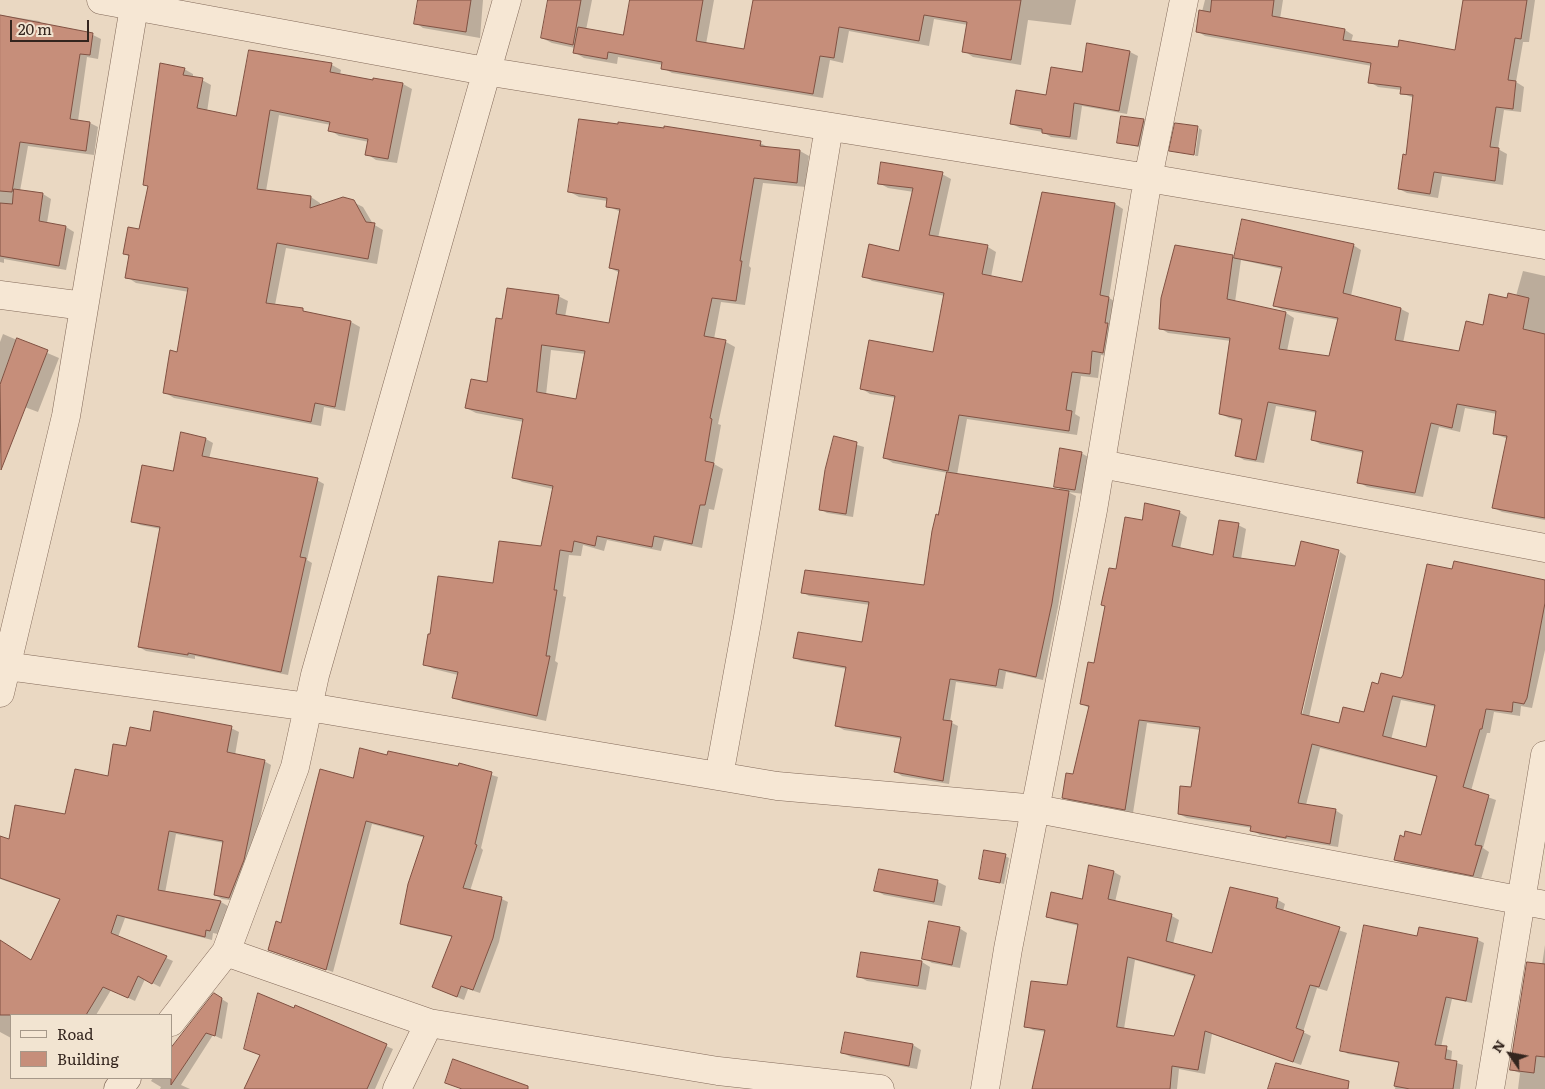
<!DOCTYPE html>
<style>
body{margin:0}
#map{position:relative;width:1545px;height:1089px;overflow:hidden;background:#ead8c2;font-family:Literata,serif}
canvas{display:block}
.legend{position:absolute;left:10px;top:1014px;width:162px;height:65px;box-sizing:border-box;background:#f2e4d1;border:1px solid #a69889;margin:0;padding:6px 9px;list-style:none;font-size:15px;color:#34251e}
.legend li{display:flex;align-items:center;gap:10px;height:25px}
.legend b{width:25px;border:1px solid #a69889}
.north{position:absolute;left:1485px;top:1029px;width:50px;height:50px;-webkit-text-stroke:4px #f2e4d1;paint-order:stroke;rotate:303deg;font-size:14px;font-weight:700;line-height:20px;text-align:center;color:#34251e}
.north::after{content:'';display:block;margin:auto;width:18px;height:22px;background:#34251e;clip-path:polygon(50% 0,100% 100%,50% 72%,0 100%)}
.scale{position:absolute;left:10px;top:20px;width:79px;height:22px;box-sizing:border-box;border:2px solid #34251e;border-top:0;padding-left:6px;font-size:15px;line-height:18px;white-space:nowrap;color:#34251e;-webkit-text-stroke:4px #f2e4d1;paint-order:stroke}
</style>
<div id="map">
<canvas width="1545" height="1089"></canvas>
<ul class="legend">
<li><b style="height:6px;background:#f6e7d4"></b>Road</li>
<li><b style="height:14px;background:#c68e7a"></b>Building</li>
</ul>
<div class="north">N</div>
<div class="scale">20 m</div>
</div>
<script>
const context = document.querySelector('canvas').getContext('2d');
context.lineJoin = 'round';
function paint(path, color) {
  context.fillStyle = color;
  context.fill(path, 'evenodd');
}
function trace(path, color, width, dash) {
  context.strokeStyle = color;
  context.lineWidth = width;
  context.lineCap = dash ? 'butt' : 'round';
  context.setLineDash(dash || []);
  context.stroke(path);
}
paint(new Path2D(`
 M420,0H483L480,38L423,28L416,23Z
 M549,0H592L586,30L624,37L631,0H714L706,44L745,51L754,0H1076L1071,25L1028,20L1021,65L973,57L964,51L968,25L934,19L929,46L849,31L843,63L830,60L823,98L672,73L663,68V65L618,57L617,64L584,58L574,52L575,48L552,43L542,38Z
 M1205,0H1283L1280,19L1345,30L1353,35L1351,42L1399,49L1456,51L1464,0H1535L1529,42H1523L1516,82L1524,87L1521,112L1504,110L1498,149L1507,154L1503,185L1442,176L1438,198L1407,193L1399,189L1408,156L1414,98L1401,93L1402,90L1378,87L1370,82L1372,66L1205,36L1197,31Z
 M0,15L39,21L46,27L93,35L101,39L98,59L87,57L78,121L90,123L98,127L94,155L28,146L20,191L43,194L51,199L47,223L66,227L74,232L66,270L4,259V263L0,262Z
 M250,52L332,65L341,70L340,75L403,84L412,89L397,163L376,160L367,154L369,142L339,136L330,130L331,125L279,115L266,191L311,197L320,203V206L353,202L363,207L373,224L383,230L377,264L286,248L275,305L351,322L360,327L345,411L324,407L321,426L174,398L164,392L178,353L189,292L136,283L127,277L130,257L125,254L140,230L149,187L145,184L184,69L193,74V78L202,80L211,85L207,112L237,118Z
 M1130,52L1138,56L1127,114L1082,106L1077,140L1051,137L1043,132L1020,128L1012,124L1047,96L1083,73Z
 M1144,120L1147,123L1142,148L1118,142Z
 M1199,128L1202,130L1198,156H1195Z
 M760,143L770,148L800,151L809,156L806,187L763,183L749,266L751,268L745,305L721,302L714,339L726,342L735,347L718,424L721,425L714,464L723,469L714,510L709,509L702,548L664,540L661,551L607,540L604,551L583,545L581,556L569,555L563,596L566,597L555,661L558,663L546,721L463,702L453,697L458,675L434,669L424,664L494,584L542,548L553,489L522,482L513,477L524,422L476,413L466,408L488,384L503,320L558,296L568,301L565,317L610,325L620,273L610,268L621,212L607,206L608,201L579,197L570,192ZM551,350L586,354L577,401L546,395Z
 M942,174L951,179L938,238L988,247L996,252L991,277L1023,283L1115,204L1123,209L1109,298L1118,303L1112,357L1101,355L1098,378L1081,376L1075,414L1080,417L1077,435L967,419L957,475L1065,492L1055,486L1081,453L1090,458L1084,494L1068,492L1076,496L1058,607L1043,680L1006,672L1003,689L956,682L950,722L958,726L949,784L902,776L896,772L902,739L844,730L837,726L847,669L801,661L794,657L863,644L870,605L809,596L802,592L925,587L948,473L893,463L885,458L896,398L870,394L861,388L934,354L945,296L872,281L864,276L900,253L914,192L888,188L879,183Z
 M1353,245L1361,250L1351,296L1401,309L1409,313L1403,343L1460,353L1508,299L1516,296L1523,271L1545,276V520L1502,512L1494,508L1508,439L1495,434L1497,414L1465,408L1460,432L1439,427L1423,497L1367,487L1359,482L1363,453L1320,444L1312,439L1317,413L1276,406L1264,463L1244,460L1236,455L1243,421L1229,418L1221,414L1231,341L1168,333L1160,328L1175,246L1236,258ZM1241,260L1282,269L1275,306L1283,310L1338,320L1330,358L1287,351L1294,318L1286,313L1235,302Z
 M3,334L59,358L38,412L22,406L0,454V342Z
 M835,438L864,447L853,517L827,513L820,509Z
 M206,439L213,443L209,459L317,480L324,484L307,560L312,563L288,675L195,656V659L146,651L139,647L161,529L140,525L133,521Z
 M1146,505L1179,512L1187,517L1180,549L1214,556L1220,521L1238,525L1246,529L1241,559L1296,568L1301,542L1339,552H1337L1299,720H1301L1340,552L1346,556L1309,717L1340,725L1344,709L1365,714L1373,684L1379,686L1382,675L1401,679L1404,675L1428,566L1453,570L1455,563L1545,582V650L1532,708L1521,706L1520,716L1494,712L1490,733H1487L1471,791L1496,800L1483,848L1489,852L1481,879L1403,864L1395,860L1401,837L1405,838L1406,833L1422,836L1438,777L1320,748L1306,805L1335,810L1343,815L1338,847L1260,835L1252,830V828L1187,818L1179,814L1181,788H1193L1201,730L1147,723L1133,813L1071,802L1063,797L1067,774L1074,775L1089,708L1081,703L1089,663L1095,664L1107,607L1103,605L1110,569L1117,571L1126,518L1143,521ZM1401,700L1436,707L1427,749L1391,740Z
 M231,728L239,732L235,755L264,761L271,765L251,864L237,901L222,899L215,895L224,843L176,834L165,893L221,902L228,906L218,934L213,933L212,940L125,918L118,937L173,961L160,987L145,979L135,1001L111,990L96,1015H75L71,1013L69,1015H11V1038L0,1032V941L32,961L61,900L0,879V847L66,816L109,777L127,747L151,733Z
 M387,757L459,768L460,765L498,777L481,848L483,850L470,891L502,899L508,902L499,942L480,993L468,989L464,1000L433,987L452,937L408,927L401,924L425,838L372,824L333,972L270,950L354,779Z
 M1005,856L1009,858L1004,884L980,879Z
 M1114,872L1121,876L1115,902L1172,916L1179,920L1173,944L1213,955L1278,900L1285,904L1283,911L1347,933L1327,991L1317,988L1303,1032L1311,1036L1301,1065L1212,1034L1205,1074L1179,1069L1177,1089H1039L1046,1032L1033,1030L1026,1026L1068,987L1079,926L1054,920L1047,916L1083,900ZM1135,960L1196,977L1175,1038L1124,1029Z
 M938,882L946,886L942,906L884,895L875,890Z
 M959,928L967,933L960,968L932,963L923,958Z
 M1420,928L1478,940L1484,943L1472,1003L1452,999L1441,1047L1452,1051L1451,1061L1463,1065L1460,1089H1395L1400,1063L1348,1054L1342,1050L1418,937Z
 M1545,945V1089H1518L1520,1073L1512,1070L1542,965Z
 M922,962L930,967L926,990L867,981L858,976Z
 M214,994L228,1003L222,1039L213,1035L181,1085L190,1089H160L161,1087L151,1081L153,1078H171V1050Z
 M296,1006L393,1049L375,1089H245Z
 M913,1045L921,1050L917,1069L851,1057L843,1053Z`), '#0003');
const building = new Path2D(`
 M418,0H471L466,32L414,24Z
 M548,0H581L573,45L541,38Z
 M630,0H703L696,41L744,49L753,0H1021L1011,60L962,52L967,22L924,15L919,41L839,27L834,58L820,56L813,94L661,69L662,62L608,52L607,59L573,53L578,27L623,35Z
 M1212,0H1274L1272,16L1345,29L1343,40L1398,47L1399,40L1455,50L1463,0H1527L1521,39L1515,38L1508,80L1516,81L1513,109L1496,107L1490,147L1499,148L1495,181L1434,172L1430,194L1398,189L1403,154L1406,155L1413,95L1400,94L1401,87L1368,83L1371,63L1196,32L1199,10L1210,12Z
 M0,15L93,33L90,55L80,54L70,119L90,122L86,151L20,142L12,192L0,191Z
 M1087,43L1130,51L1119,111L1074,103L1070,137L1042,133V129L1010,124L1016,90L1046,95L1051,67L1082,72Z
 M249,50L332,63L330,72L373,80V78L403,83L388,159L365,155L368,139L328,131L330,122L270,110L257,189L311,196L310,208L343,197L354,200L366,222L375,223L368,259L277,243L266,303L303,308V311L351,321L335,407L315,403L311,422L163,393L170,350L177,352L188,288L125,278L129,255L123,254L128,227L139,229L148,186L143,185L160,63L185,68L183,75L203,78L197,108L236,116Z
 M1121,116L1144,119L1138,146L1117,143Z
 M579,119L618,124V122L664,128V126L761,141L760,146L800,150L797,183L754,178L740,261H742L736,301L712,298L704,336L726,340L710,418L712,419L705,461L714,463L705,505H700L692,544L654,536L652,547L597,536L595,546L574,541L572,552L560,550L554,590H557L546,656H550L537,716L452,698L458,672L423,665L428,634H430L438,576L493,583L499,541L541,546L553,486L512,478L523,419L465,408L471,379L487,382L496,318L502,319L507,288L559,295L556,314L609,323L619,270L609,268L620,209L606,207L607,198L568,192ZM542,345L585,351L576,399L537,392Z
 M1175,123L1198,126L1194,155L1169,151Z
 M881,162L943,172L929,235L988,245L982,274L1022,282L1042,192L1115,203L1100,295L1109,297L1105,323H1108L1103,353L1092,351L1090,374L1072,372L1066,410L1072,411L1069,431L959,415L948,471L883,458L895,396L860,389L869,340L933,352L944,293L862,277L869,244L899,251L913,188L878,184Z
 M14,189L43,193L39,221L66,226L59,266L0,256V203L12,204Z
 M1242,219L1354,244L1343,293L1401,308L1395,340L1459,351L1466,321L1483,325L1489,294L1507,298L1508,293L1529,298L1523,329L1545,334V518L1492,508L1507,436L1493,434L1496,411L1457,404L1452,428L1431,423L1415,493L1357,483L1363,451L1311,440L1316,411L1268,402L1256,460L1235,456L1242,419L1219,414L1230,338L1159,329L1161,298L1175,245L1233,255L1227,299L1286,312L1279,349L1329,356L1338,318L1273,306L1282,267L1234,258Z
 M17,338L48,350L1,470L0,385Z
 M181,432L206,438L202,456L318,478L300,557L306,558L281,672L188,653V655L138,647L160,527L131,522L142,465L173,471Z
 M834,436L857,442L846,514L819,510L825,470Z
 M1060,448L1082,452L1075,490L1054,487Z
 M947,472L1069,491L1052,603L1036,677L999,669L996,686L950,679L943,720L952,721L943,781L894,772L901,737L835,726L846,667L793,658L798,632L862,642L869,602L801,593L805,570L924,585L932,531L936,514L938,515Z
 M1145,503L1180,511L1172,546L1213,555L1219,520L1239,523L1233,557L1295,566L1301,541L1339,550L1301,714L1339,723L1343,707L1364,712L1372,682L1378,684L1381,673L1401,678L1403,675L1427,564L1452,569L1454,561L1545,580V603L1527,698L1524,704L1513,702L1512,712L1486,709L1482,729H1480L1463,787L1489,795L1475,845L1482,846L1473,876L1394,860L1400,835L1404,837L1405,831L1421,835L1437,776L1312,744L1298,803L1336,809L1330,844L1286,836V838L1250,831L1251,826L1178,814L1180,786L1191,787L1200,727L1139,720L1125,810L1062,798L1066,773L1073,774L1089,706L1080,704L1088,662L1094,663L1105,606L1101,605L1109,568L1116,569L1125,517L1142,520ZM1393,696L1435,705L1426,747L1383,736Z
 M154,711L232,726L227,752L265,760L244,860L229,898L214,895L223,841L169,831L158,890L221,901L210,931L206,930L205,937L117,915L111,933L167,956L152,984L138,976L128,998L103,987L86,1015H0V940L31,960L60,899L0,878V836L9,839L15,805L65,814L75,769L108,776L113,744L126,746L130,727L150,731Z
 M360,748L387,755L388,751L458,766L459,763L492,772L475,844L477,845L463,888L502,897L493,938L473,990L461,986L457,997L432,987L452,936L400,924L408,884L424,836L366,821L326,970L268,950L276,921L281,923L320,769L353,778Z
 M984,850L1006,854L1000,883L979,879Z
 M1089,865L1114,871L1108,899L1172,914L1166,941L1212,953L1230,887L1278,898L1276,908L1340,927L1319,987L1310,985L1296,1028L1304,1031L1293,1062L1205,1031L1198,1070L1172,1066L1170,1089H1032L1045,1030L1024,1027L1031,981L1067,985L1078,924L1046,917L1051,892L1082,899ZM1128,957L1195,975L1174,1036L1117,1027Z
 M879,869L938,880L934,902L874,891Z
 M929,921L960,927L952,965L922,959Z
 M1364,925L1417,936L1419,927L1478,938L1466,1001L1446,997L1435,1045L1447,1046L1445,1059L1457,1061L1453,1089H1410L1394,1086L1399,1062L1340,1051Z
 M861,952L922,961L918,986L857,977Z
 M1527,962L1545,964V1057L1536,1056L1534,1073L1510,1070Z
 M214,993L222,998L215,1036L206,1033L171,1085V1048Z
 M258,993L294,1008L295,1005L387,1044L367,1089H244L260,1055L244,1049Z
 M845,1032L913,1044L909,1066L841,1053Z
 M453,1059L528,1086V1089H462L445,1083Z
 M1276,1063L1349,1081L1348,1089H1268Z`);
paint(building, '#c68e7a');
trace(building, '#805142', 1);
const street = new Path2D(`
 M101,0L485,71L1148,178L1545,245
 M0,295L84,306
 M1101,464L1545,548
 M6,666L309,707L777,786L1037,809L1545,905
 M0,693L66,416L134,7
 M719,776L748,617L829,127
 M226,952L429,1023L718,1071L880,1089
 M171,1022L226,952L295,767L315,675L507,0
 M118,1089L127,1078
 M397,1089L429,1023
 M985,1089L1008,949L1093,510L1148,178L1184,0
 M1490,1089L1545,755`);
trace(street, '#836a5a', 29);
trace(street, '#f6e7d4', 28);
</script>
